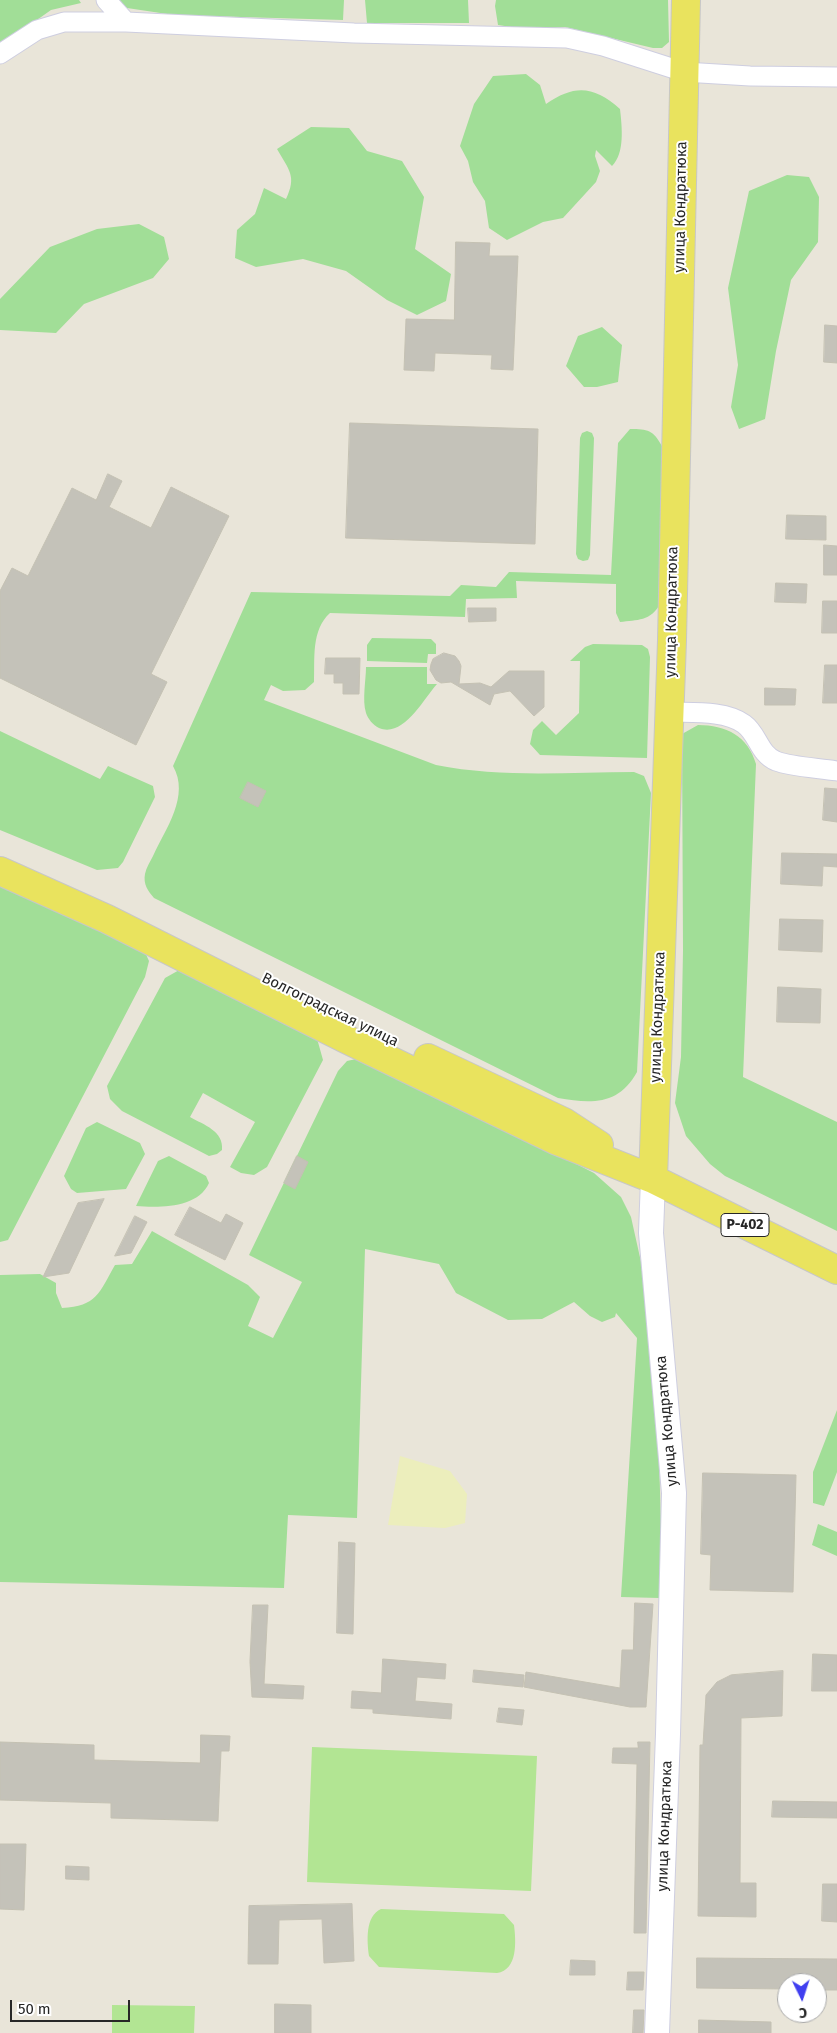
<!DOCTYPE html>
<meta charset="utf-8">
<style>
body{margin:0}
#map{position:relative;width:837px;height:2033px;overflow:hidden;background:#e9e5d9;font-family:"Fira Sans",sans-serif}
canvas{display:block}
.north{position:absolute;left:777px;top:1973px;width:50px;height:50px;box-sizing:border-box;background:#fff;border:1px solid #a9a9a9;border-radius:50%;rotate:176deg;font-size:14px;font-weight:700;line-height:20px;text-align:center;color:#272727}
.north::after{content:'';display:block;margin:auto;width:18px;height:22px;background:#403ff0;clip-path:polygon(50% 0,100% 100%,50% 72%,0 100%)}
.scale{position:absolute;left:10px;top:2000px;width:120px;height:22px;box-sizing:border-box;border:2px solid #272727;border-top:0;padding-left:6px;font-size:15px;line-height:18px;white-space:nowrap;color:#272727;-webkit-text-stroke:4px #fff;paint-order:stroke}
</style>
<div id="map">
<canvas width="837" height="2033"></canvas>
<div class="north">С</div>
<div class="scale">50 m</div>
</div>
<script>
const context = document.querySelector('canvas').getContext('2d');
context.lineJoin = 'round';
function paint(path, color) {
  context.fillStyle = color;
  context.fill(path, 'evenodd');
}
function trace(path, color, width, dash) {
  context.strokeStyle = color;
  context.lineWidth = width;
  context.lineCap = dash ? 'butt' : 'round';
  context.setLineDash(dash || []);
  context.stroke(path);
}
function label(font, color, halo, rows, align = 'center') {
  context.font = font + ' "Fira Sans",sans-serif';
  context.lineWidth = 4;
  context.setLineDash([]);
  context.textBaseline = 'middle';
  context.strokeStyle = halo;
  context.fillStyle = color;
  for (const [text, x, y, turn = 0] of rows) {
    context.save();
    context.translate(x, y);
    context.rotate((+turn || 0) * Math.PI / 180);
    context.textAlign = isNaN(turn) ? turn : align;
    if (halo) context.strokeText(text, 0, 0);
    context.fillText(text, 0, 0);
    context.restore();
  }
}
paint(new Path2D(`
 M0,0H79L81,3L51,10L0,46Z
 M119,0H344L343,20L174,15L127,8Z
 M365,0H468L469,23H367Z
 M496,0H668L669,42L662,48H653L565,27L525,29L498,25L495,6Z
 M526,74L540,85L546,104C575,84 594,86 620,109C622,127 625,153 612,166L596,150L595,156L600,171L596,182L563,218L543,222L507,240L489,228L485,201L473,182L468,161L460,146L474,104L493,76Z
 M311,127L349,128L367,151L402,161L424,197L415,249L451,274L446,301L417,315L387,300L346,271L303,259L256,267L235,258L237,230L255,214L264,188L286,199C297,176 289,170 277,149Z
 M787,175L809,177L819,197L818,242L791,280L776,351L765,419L739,429L731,407L738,365L728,288L749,191Z
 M139,224L164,237L169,259L153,278L84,304L56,333L0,330V299L50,247L97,229Z
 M602,327L622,345L618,382L597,387H584L566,366L578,336Z
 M630,429C648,429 653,430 662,446L660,604C651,621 637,620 620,622L616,613V584L516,581L517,598L466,599L465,617L330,613C311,630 315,659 314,682L305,690L283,691L271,685L264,700L436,765C501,778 568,772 634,772L644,776L651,793L637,1072C619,1105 592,1104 558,1098L154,898C148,891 143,884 145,874C146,868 150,862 153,856C166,828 190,796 173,766L251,592L450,596L461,585L496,587L509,572L611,575L618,443Z
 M587,431L592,433L594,438L590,555L588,560L583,561L578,559L576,554L580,438L582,433Z
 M372,638L431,639L436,644V654H428L427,663L367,661V645Z
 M593,644L642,645L648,649L650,657L647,758L540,755L530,744L533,730L542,721L556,735L579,713L580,661H570L585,647Z
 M366,667H427V684H437C423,700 403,738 379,728C373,725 368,719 366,713C362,700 366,680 366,667Z
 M698,725C726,725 748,736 756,764L743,1077L837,1122V1231L725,1176L710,1164L686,1136L675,1103L681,1057L683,951L682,734Z
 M0,731L100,779L108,766L153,786L155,797L123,862L118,868L97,870L0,830Z
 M0,885L143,948L149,961L145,977L8,1240L0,1242Z
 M181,969L316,1035L323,1060L267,1167L254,1175L241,1173L230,1167L255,1122L203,1093L190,1117C204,1125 224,1131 222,1150L217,1154L209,1156L122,1111L110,1099L107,1086L165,978Z
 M365,1057L594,1173L621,1197L631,1217L641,1262L658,1421L661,1526L659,1598L621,1597L637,1338L616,1313L615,1317L602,1322L590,1316L574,1302L542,1319L508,1320L456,1293L439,1264L365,1249L357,1518L288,1515L284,1588L0,1582V1275L40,1274L56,1283V1293L62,1308C97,1306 99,1293 115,1265L132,1264L152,1231L248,1285L260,1297L248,1326L273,1338L302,1282L249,1255L338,1071L347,1061Z
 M97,1122L140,1143L145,1154L126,1189L77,1193L71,1189L64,1176L86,1128Z
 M169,1156L206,1176L209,1183C198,1208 160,1208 136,1206L158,1161Z
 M837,1410V1472L824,1506L813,1503V1472Z
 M818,1524L837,1532V1556L812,1545Z`), '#a1de97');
paint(new Path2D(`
 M400,1456L450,1471L467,1494L465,1523L445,1528L388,1525Z`), '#eceebc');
paint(new Path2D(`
 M312,1747L537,1756L531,1891L307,1882Z
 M381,1909L504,1914L514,1925C516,1941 518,1970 497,1973L379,1967L369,1956C367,1941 365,1916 381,1909Z
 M112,2005L195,2006L194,2033H112Z`), '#b2e593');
const building = new Path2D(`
 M456,242L490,243L489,256H518L513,370L491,369L492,355L435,353L434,371L404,370L406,319L454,320Z
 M825,325L837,326V363L824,362Z
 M350,423L538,429L535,544L346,538Z
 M108,474L122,481L109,507L151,528L171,487L229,516L151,674L167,682L136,745L0,678V591L12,568L28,576L72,488L96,500Z
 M787,515L826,516V540L786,539Z
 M824,545L837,546V575H824Z
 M776,583L807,584L806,603L775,602Z
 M823,601H837V633H822Z
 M468,608H496V621L469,622Z
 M444,653L455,656L459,661L461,666L459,684L480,683L491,687L509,671H544V707L534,716L510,691L494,694L490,705L451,682L441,683L436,680L430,670L431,664L433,659Z
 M326,658H360L359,694H343V683H334V674H325Z
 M825,665H837V703H823Z
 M765,688L796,689L795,705H765Z
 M248,782L266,791L258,807L240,798Z
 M825,788L837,789V822L823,820Z
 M782,853L837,854V867L823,866L822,886L781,884Z
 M780,919L823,920L822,952L779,950Z
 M778,987L821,989L820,1023L777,1022Z
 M297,1156L308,1162L295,1189L284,1183Z
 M104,1199L69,1273L43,1277L78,1203Z
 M190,1207L221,1223L226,1214L243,1223L225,1260L175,1235Z
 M135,1216L147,1222L131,1253L115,1256Z
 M703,1473L796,1475L793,1592L710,1590L711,1555L701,1554Z
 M339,1542L355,1543L353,1634L337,1633Z
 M635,1603L653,1604L646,1707H630L524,1687L526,1672L620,1688L622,1650H633Z
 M253,1605H268L264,1684L304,1686L303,1699L252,1697L250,1662Z
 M813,1654L837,1655V1691H812Z
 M383,1659L446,1664L445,1679L417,1677L415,1701L452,1704L451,1719L373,1713V1709L351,1708L352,1691L381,1693Z
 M474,1670L524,1675L523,1687L473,1682Z
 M783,1671L782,1716L741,1718L740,1883H756V1917L698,1916L700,1745H703L706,1695L717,1682L731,1675Z
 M499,1708L524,1710L522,1725L497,1722Z
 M201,1735L230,1736L229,1751H221L218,1821L111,1818V1803L0,1800V1742L94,1745V1760L200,1763Z
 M638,1742H650L646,1933H634L637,1764L612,1763L613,1748H638Z
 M773,1801L837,1802V1818L772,1817Z
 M0,1844H26L24,1910L0,1909Z
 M66,1866L89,1867V1880L66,1879Z
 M823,1884H837V1922L822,1921Z
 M352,1904L354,1961L324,1963L322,1919L279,1920L278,1964H248L249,1906Z
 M697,1958L837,1959V1990H817V1983H787V1989L697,1988Z
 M571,1960L595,1961V1975H570Z
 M628,1972H644L643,1990H627Z
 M275,2004L311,2005V2033H275Z
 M634,2010H644L643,2033H633Z
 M699,2020L771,2022V2033H699Z`);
paint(building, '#c4c2b9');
trace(building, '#c4c1b3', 1);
const minor = new Path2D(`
 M106,0L126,22
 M0,54L37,30L64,22H126L354,33L567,38L603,46L684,72L750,76L837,77
 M669,712C691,713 725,710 744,724C758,734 759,754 776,761C792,767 819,768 837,771`);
const tertiary = new Path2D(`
 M653,1179L651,1233L674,1493L668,1734L657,2033`);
const primary = new Path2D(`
 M0,871L107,919L346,1039L555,1140L653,1179L837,1270
 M428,1058L564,1122L599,1145
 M653,1179L672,640L686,0`);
trace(minor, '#cecee0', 21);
trace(tertiary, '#cecee0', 26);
trace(primary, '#c7c7c7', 30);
trace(minor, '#fff', 19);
trace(tertiary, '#fff', 24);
trace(primary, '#e9e35e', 28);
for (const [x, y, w] of [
 [745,1225,48]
]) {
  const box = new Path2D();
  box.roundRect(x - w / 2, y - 11.5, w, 23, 4);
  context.fillStyle = '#fff';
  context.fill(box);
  trace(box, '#272727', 1);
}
label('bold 14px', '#272727', null, [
 ["Р-402",745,1225]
]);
label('15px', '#272727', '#fff', [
 ["улица Кондратюка",681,207,-89],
 ["улица Кондратюка",672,612,-89],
 ["Волгоградская улица",330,1010,26],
 ["улица Кондратюка",658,1017,-88],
 ["улица Кондратюка",667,1421,-95],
 ["улица Кондратюка",665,1826,-88]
]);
</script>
